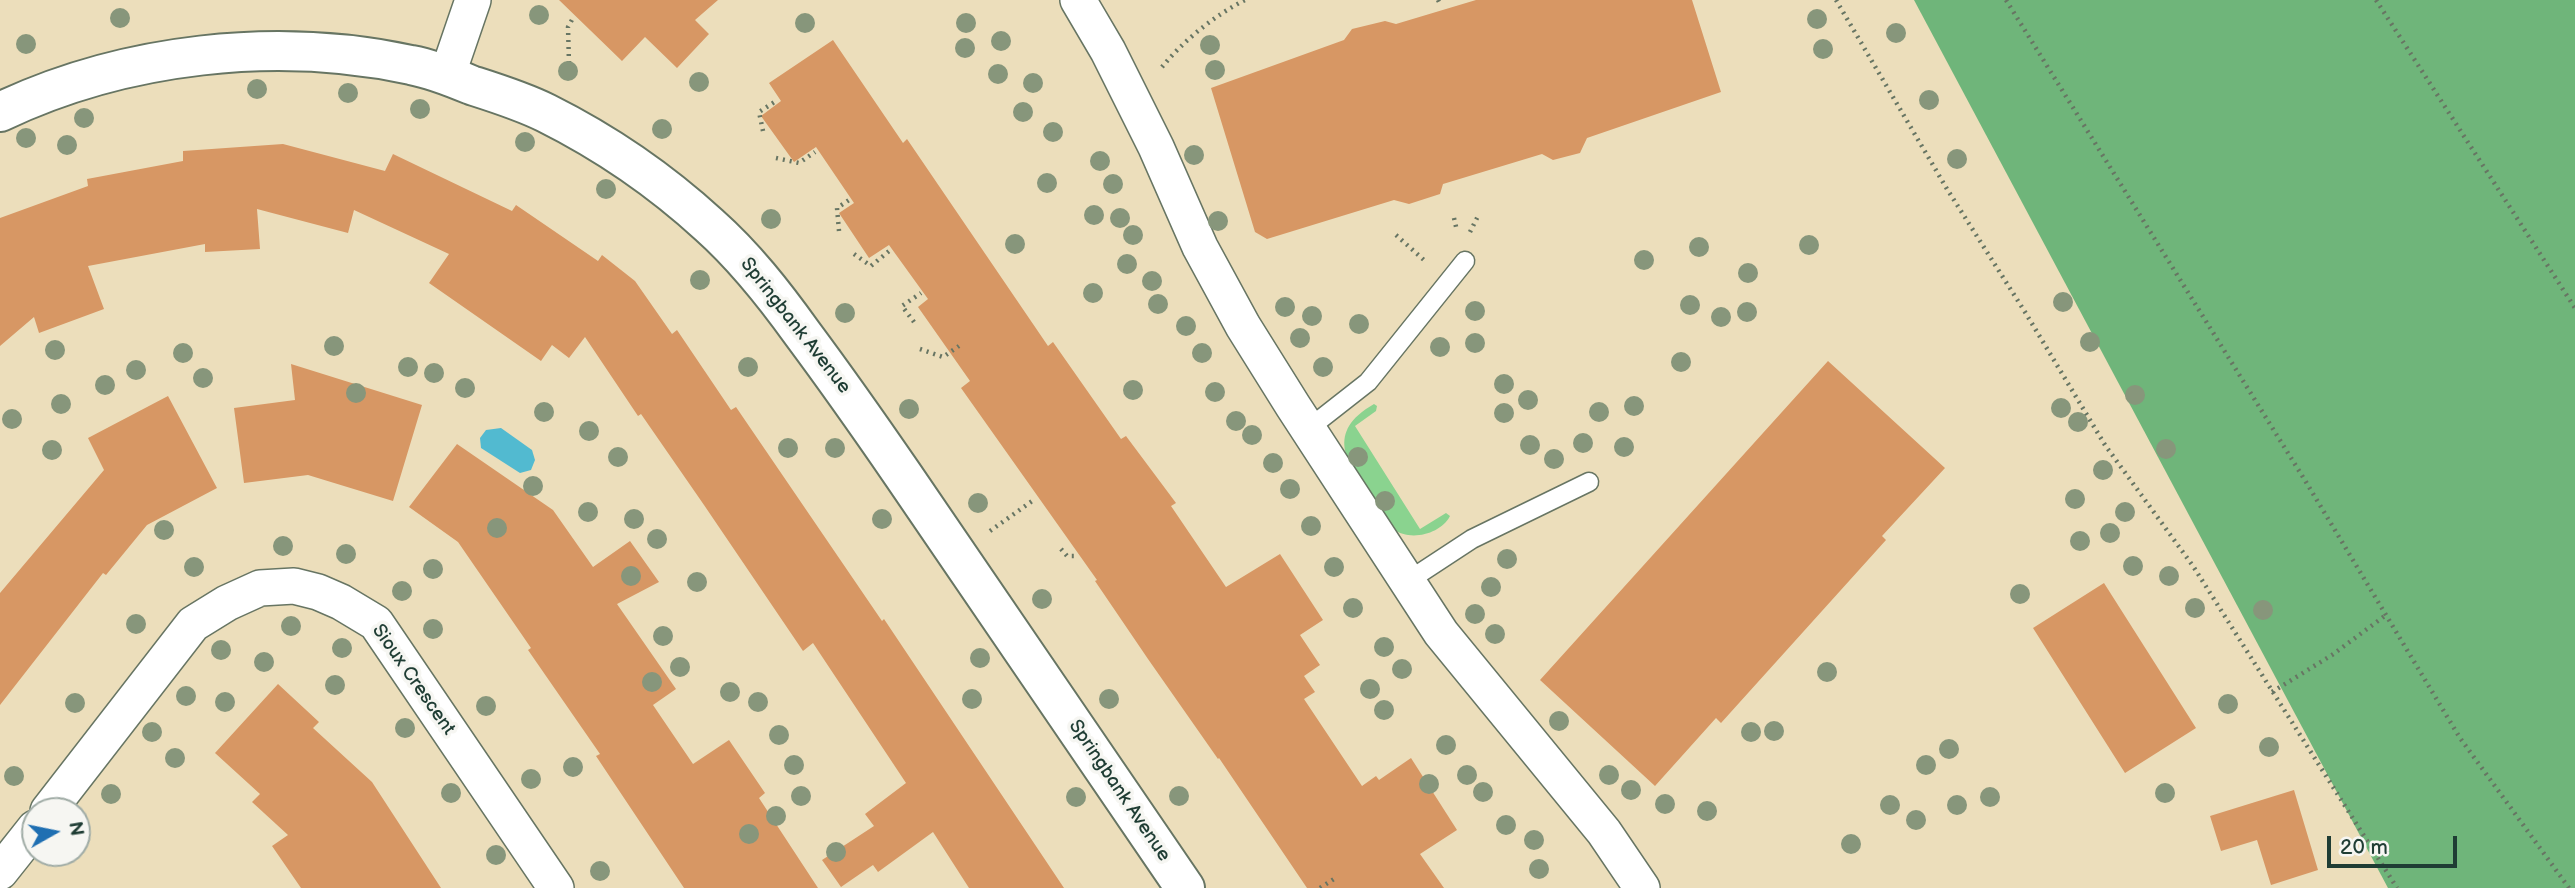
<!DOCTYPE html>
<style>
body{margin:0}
#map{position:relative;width:2575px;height:888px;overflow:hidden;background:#ecdebb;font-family:"Balsamiq Sans",sans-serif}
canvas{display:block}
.north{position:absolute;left:21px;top:797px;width:70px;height:70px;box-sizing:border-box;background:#f6f6f2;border:2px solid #a0aca6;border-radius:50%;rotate:81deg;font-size:19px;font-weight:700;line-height:28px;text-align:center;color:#1f3d34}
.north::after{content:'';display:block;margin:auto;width:24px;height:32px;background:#1f6fb2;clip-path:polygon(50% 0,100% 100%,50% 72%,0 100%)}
.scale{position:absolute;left:2327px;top:836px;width:130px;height:32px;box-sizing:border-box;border:4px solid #1f3d34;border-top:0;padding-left:9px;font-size:21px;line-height:24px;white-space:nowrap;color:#1f3d34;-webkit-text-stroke:5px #f6f6f2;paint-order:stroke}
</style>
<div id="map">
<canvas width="2575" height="888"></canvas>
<div class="north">N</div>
<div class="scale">20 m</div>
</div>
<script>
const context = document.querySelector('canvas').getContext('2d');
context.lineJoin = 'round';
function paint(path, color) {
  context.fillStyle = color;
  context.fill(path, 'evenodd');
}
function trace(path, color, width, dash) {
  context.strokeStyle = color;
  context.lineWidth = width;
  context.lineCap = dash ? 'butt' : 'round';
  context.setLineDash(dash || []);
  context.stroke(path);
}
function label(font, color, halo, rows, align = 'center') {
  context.font = font + ' "Balsamiq Sans",sans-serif';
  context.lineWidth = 7;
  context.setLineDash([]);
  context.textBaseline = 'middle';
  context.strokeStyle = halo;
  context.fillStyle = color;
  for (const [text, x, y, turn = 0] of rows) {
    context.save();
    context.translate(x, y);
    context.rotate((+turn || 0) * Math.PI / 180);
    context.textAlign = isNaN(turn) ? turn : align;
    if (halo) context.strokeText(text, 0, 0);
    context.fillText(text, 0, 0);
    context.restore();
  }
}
paint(new Path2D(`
 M1374,404L1377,406L1376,411L1355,426L1420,529L1446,513L1450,516C1441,534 1410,542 1393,529C1385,522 1378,507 1371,498C1346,463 1325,432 1374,404Z`), '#8ad38f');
paint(new Path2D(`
 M1914,0H2575V888H2388Z`), '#6fb57a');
paint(new Path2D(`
 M501,428L532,450L535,460L531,470L520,473L481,448L480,438L486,430Z`), '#52bad0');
paint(new Path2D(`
 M559,0H718L695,20L709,34L677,68L645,37L622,61Z
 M1476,0H1692L1721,92L1587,138L1580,153L1553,160L1542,154L1443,184L1440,194L1409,204L1394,200L1267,239L1255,232L1211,88L1344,40L1352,29L1385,21L1396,24Z
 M833,40L903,143L907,139L1048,346L1053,342L1121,439L1126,436L1176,503L1171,506L1226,587L1280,554L1323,620L1300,635L1320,665L1304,676L1315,692L1304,699L1362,786L1376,776L1379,780L1411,758L1457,830L1420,854L1444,888H1307L1219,758L1218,759L1148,659L1095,581L1097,580L961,388L970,381L918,307L928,299L889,245L869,258L839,213L854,203L816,147L794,162L761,116L781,101L769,83Z
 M283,144L385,171L393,154L512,211L516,205L598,261L602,255L635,281L672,334L677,330L731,410L736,407L882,621L884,619L1064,888H969L933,832L878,872L873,865L841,887L822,860L874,826L865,814L906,783L813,643L803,651L704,505L641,414L638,416L585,337L569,358L552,345L541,361L429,283L449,254L354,210L348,233L257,209L260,249L205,252V244L88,266L104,309L39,333L34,317L0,346V218L88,186L87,179L183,161V151Z
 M1828,361L1945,468L1882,536L1886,540L1721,723L1716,718L1655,786L1540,680Z
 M291,364L422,405L393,501L308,475L244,483L234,408L295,400Z
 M168,396L217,488L147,525L106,575L103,573L0,705V593L104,470L88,438Z
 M457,444L553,510L593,567L630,541L659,582L617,604L676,689L653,705L693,764L729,740L765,793L759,798L818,888H684L596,756L600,754L528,650L531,648L458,542L409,507Z
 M2104,583L2196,728L2125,773L2033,628Z
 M278,684L319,722L313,728L372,782L441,888H301L272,846L288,835L252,802L260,794L215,753Z
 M2294,790L2318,870L2271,885L2257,840L2221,851L2210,816Z`), '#d79764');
const lane = new Path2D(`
 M1308,429L1368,382L1465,261
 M1408,581L1472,539L1589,482`);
const street = new Path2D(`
 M1078,0L1108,51L1156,147L1200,247L1243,326L1293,406L1441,633L1604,832L1642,888
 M447,76L473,0
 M48,811L193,624L227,603L260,588L294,586L318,592L341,602L376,623L556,888
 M0,872L35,828`);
const secondary = new Path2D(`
 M0,112C124,53 276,36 411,65C432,69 452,77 471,85C496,93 522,101 546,113C604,142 661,181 709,225C745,257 774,294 802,333C837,380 870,427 903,475C997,613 1091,750 1185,888`);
trace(lane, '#677563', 21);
trace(street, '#677563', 38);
trace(secondary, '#677563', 42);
trace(new Path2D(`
 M1438,0L1439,2
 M1836,0L1947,189L2025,312L2105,445L2193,566L2397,888
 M2006,0L2306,482L2460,738L2569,888
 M2376,0L2575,308
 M569,63L568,27L573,18
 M1162,67C1183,41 1215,15 1245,0
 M763,131L759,112L776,101
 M776,158L799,163L815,152
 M1454,218L1457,231
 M839,231L837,208L852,198
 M1470,232L1479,214
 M1396,235L1425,261
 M854,254L871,266L889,251
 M914,322L902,306L921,293
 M920,349L943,357L959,346
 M990,531L1035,499
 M1061,549L1067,556H1076
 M2272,692L2332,655L2386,615
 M1320,888L1334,879`), '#677563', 4.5, [2, 5]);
trace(lane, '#fff', 18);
trace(street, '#fff', 35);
trace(secondary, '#fff', 38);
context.fillStyle = '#87967b';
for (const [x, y] of [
 [539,15],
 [120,18],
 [1817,19],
 [805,23],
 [966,23],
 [1896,33],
 [1001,41],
 [26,44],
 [1210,45],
 [965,48],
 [1823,49],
 [1215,70],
 [568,71],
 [998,74],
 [699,82],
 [1033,83],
 [257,89],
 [348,93],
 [1929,100],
 [420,109],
 [1023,112],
 [84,118],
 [662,129],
 [1053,132],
 [26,138],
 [525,142],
 [67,145],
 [1194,155],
 [1957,159],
 [1100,161],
 [1047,183],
 [1113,184],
 [606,189],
 [1094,215],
 [1120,218],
 [771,219],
 [1218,221],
 [1133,235],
 [1015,244],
 [1809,245],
 [1699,247],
 [1644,260],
 [1127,264],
 [1748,273],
 [700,280],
 [1152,281],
 [1093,293],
 [2063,302],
 [1158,304],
 [1690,305],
 [1285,307],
 [1475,311],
 [1747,312],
 [845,313],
 [1312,316],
 [1721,317],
 [1359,324],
 [1186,326],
 [1300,338],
 [2090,342],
 [1475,343],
 [334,346],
 [1440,347],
 [55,350],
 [183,353],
 [1202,353],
 [1681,362],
 [408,367],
 [748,367],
 [1323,367],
 [136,370],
 [434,373],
 [203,378],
 [1504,384],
 [105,385],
 [465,388],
 [1133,390],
 [1215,392],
 [356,393],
 [2135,395],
 [1528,400],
 [61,404],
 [1634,406],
 [2061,408],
 [909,409],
 [544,412],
 [1599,412],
 [1504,413],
 [12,419],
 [1236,421],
 [2078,422],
 [589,431],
 [1252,435],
 [1583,443],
 [1530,445],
 [1624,447],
 [788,448],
 [835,448],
 [2166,449],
 [52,450],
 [618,457],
 [1358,457],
 [1554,459],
 [1273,463],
 [2103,470],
 [533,486],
 [1290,489],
 [2075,499],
 [1385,501],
 [978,503],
 [588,512],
 [2125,512],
 [634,519],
 [882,519],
 [1311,526],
 [497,528],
 [164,530],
 [2110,533],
 [657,539],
 [2080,541],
 [283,546],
 [346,554],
 [1507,559],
 [2133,566],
 [194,567],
 [1334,567],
 [433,569],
 [631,576],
 [2169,576],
 [697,582],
 [1491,587],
 [402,591],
 [2020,594],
 [1042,599],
 [1353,608],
 [2195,608],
 [2263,610],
 [1475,614],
 [136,624],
 [291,626],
 [433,629],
 [1495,634],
 [663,636],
 [1384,647],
 [342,648],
 [221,650],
 [980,658],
 [264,662],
 [680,667],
 [1402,669],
 [1827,672],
 [652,682],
 [335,685],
 [1370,689],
 [730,692],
 [186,696],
 [972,699],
 [1109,699],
 [225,702],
 [758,702],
 [75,703],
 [2228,704],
 [486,706],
 [1384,710],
 [1559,721],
 [405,728],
 [1774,731],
 [152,732],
 [1751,732],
 [779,735],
 [1446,745],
 [2269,747],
 [1949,749],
 [175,758],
 [794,765],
 [1926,765],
 [573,767],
 [1467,775],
 [1609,775],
 [14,776],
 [531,779],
 [1429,784],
 [1631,790],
 [1483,792],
 [451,793],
 [2165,793],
 [111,794],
 [801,796],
 [1179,796],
 [1076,797],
 [1990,797],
 [1665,804],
 [1890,805],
 [1957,805],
 [1707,811],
 [776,816],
 [1916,820],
 [1506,825],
 [749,834],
 [1534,840],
 [1851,844],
 [836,852],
 [496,855],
 [1539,869],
 [600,871]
]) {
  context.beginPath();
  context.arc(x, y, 10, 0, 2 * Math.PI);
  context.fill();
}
label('19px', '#1f3d34', '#f6f6f2', [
 ["Springbank Avenue",795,326,52],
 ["Sioux Crescent",413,680,55],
 ["Springbank Avenue",1119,791,56]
]);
</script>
